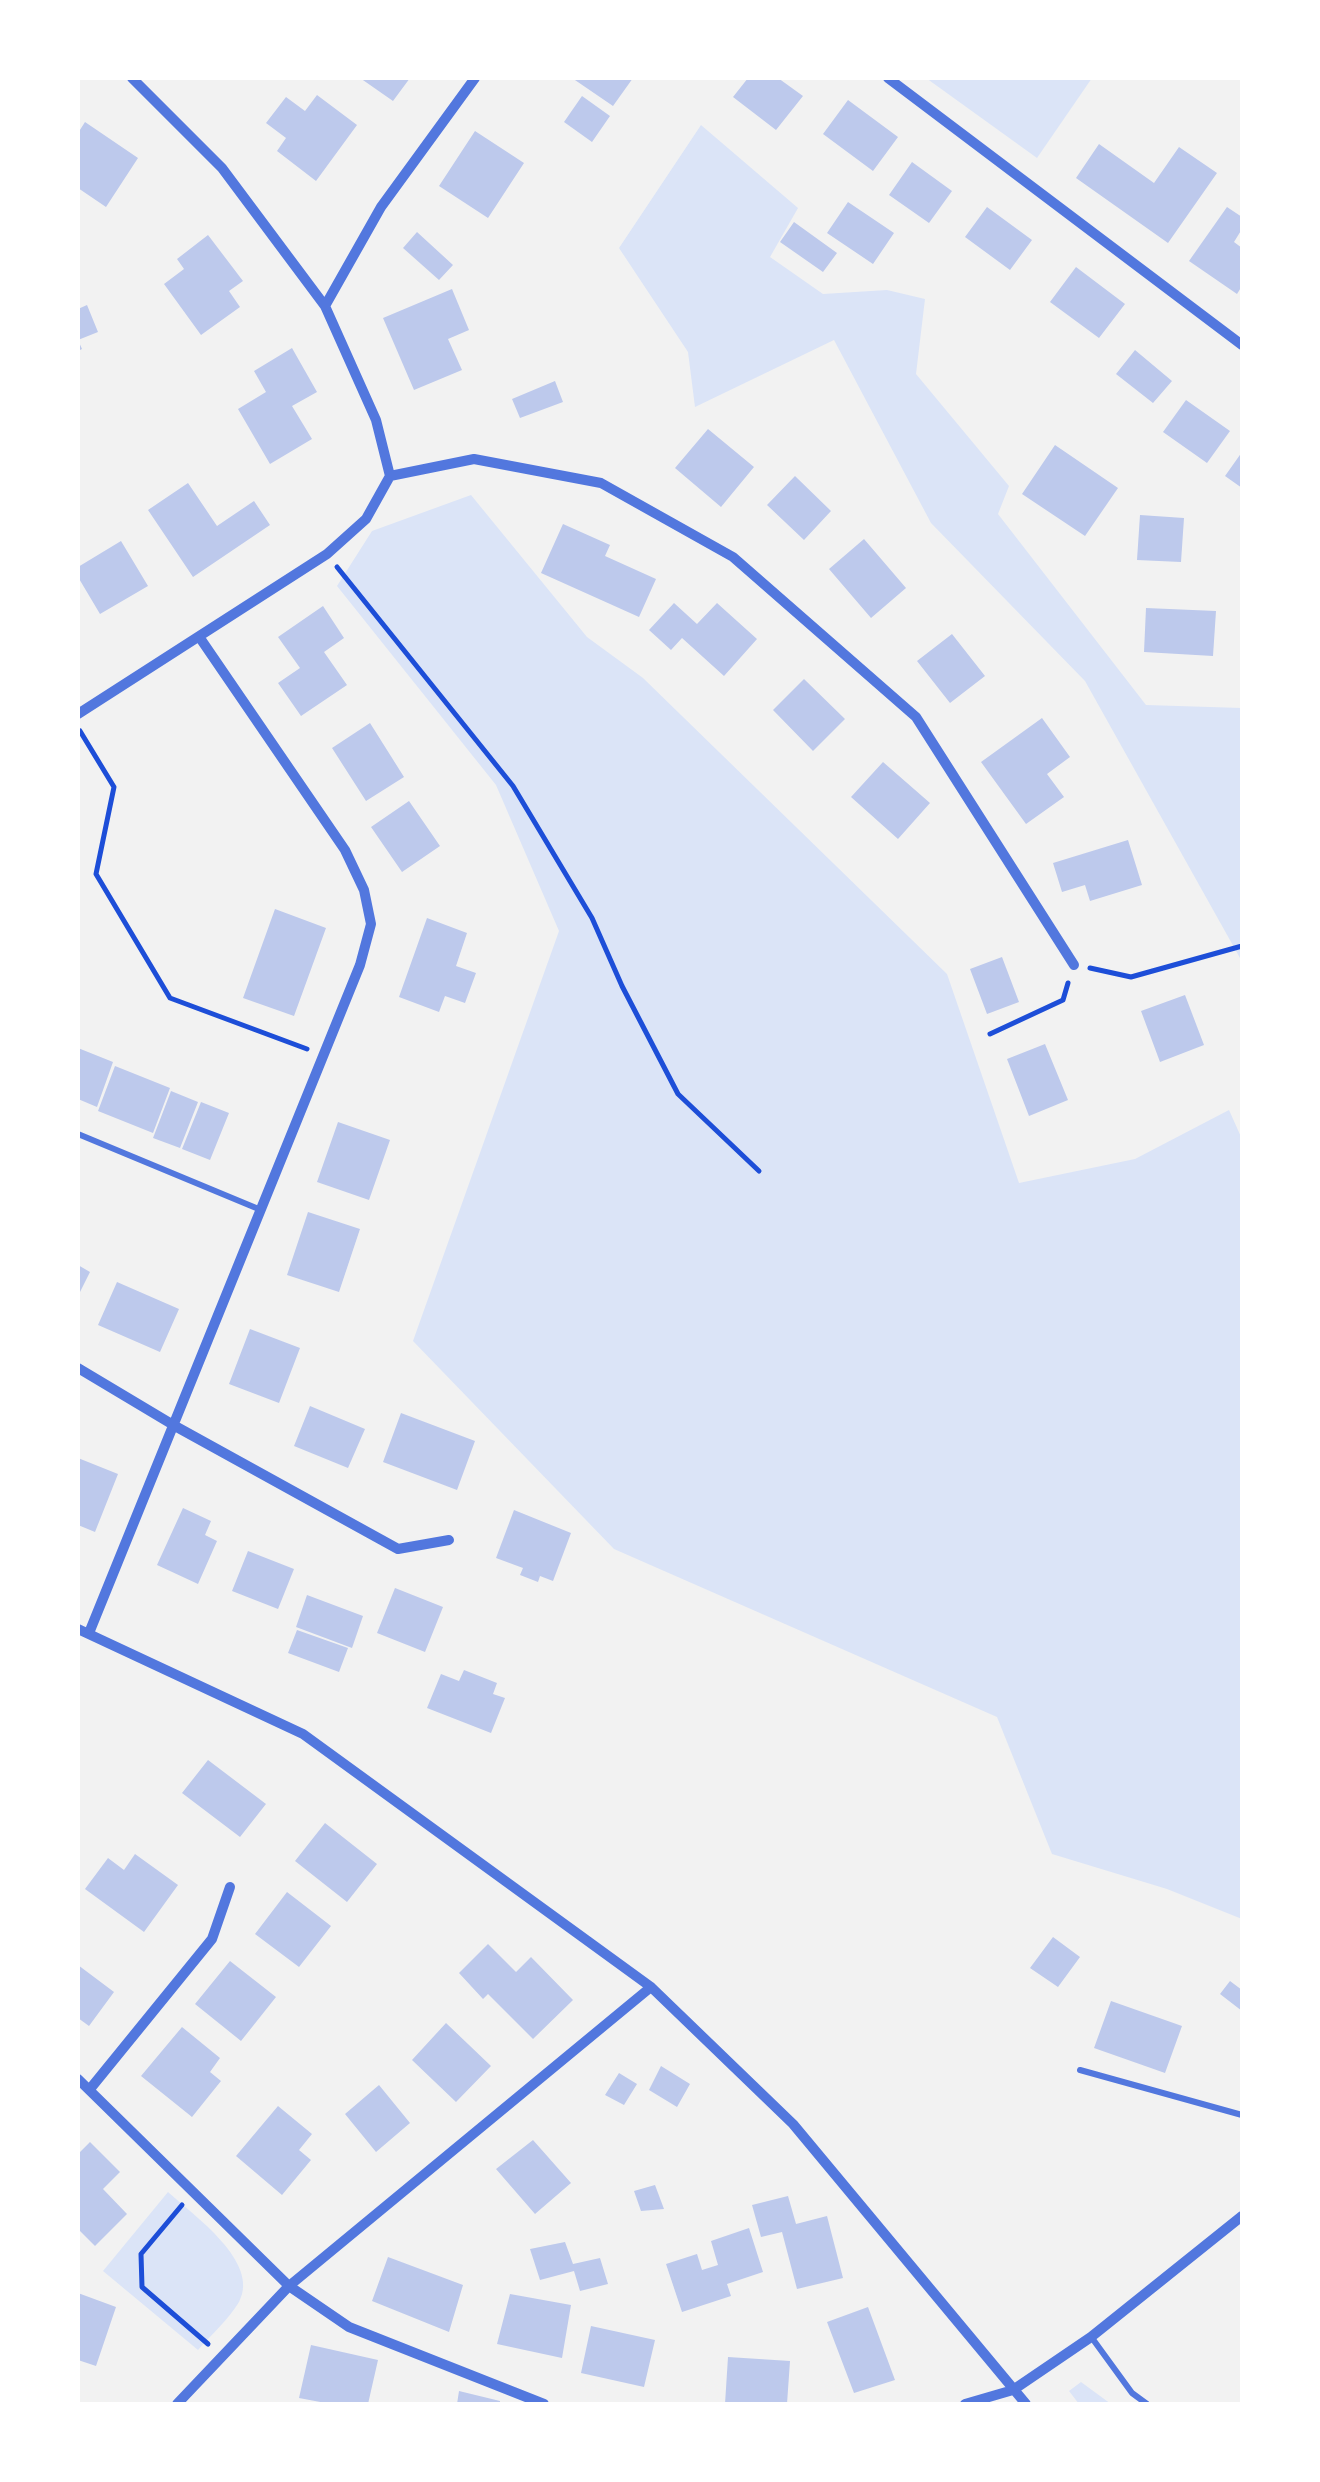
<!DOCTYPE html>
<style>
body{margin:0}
#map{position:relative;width:1320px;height:2482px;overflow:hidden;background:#f2f2f2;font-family:"Exo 2",sans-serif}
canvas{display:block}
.frame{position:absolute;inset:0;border:80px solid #fff;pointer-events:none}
</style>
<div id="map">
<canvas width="1320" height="2482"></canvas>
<div class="frame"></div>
</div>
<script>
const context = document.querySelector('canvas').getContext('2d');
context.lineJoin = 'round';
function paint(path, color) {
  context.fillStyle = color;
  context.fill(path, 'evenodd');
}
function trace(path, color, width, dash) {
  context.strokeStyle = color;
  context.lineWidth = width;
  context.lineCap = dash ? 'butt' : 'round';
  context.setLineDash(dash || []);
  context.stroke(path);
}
paint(new Path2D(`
 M926,78H1092L1037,158Z
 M701,125L798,208L770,257L823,294L887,290L925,299L916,374L1009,486L998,514L1146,705L1242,708V972L1240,958L1085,681L931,523L834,340L695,407L688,352L619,248Z
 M471,495L587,637L643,678L947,974L1019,1183L1135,1159L1229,1110L1242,1139V1919L1167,1889L1052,1854L997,1717L614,1549L413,1341L559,931L496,785L337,586L372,531Z
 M168,2192C193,2215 261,2262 239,2302C229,2319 211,2335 198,2350L103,2271Z
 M1081,2382L1111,2404H1079L1069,2391Z`), '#dbe4f7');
paint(new Path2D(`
 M360,78H410L393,101Z
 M572,78H633L613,106Z
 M748,78H778L803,96L776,130L733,97Z
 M317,95L357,125L316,181L277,151L286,138L266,123L286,97L305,111Z
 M582,96L610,116L592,142L564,122Z
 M848,100L898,137L873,171L823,134Z
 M85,122L138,158L106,207L78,188V133Z
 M475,131L524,163L488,218L439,186Z
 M1099,144L1154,183L1179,147L1217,173L1168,243L1076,178Z
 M912,162L952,191L929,223L889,195Z
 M848,202L894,233L873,264L827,233Z
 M987,207L1032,240L1010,270L965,237Z
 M1227,207L1242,217V229L1234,242L1242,248V286L1237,294L1189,261Z
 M794,222L837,253L823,272L780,242Z
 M417,232L453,265L439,280L403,248Z
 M208,235L243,281L229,291L240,307L201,335L164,284L184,269L177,259Z
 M1076,267L1125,304L1099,338L1050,302Z
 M452,289L469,330L448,339L462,370L414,390L383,318Z
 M87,305L98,332L78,340L82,349L78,351V309Z
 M292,348L317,392L292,406L312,439L270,464L238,409L266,392L254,371Z
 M1135,350L1172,381L1153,403L1116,374Z
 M555,381L563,402L520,418L512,399Z
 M1186,400L1230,431L1207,463L1163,432Z
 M708,429L754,467L721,507L675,468Z
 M1055,445L1118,488L1085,536L1022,494Z
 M1242,452V488L1225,476Z
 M795,476L831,511L804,540L767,505Z
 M188,483L217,526L254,501L270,525L193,577L148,510Z
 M1140,515L1184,518L1181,562L1137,560Z
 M563,524L610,545L605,556L656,579L639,617L541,573Z
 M864,539L906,588L871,618L829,569Z
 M121,541L148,586L100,614L78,577V567Z
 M674,603L697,624L717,603L757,639L724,676L682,638L671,650L649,630Z
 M323,606L344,638L324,652L347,685L301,716L278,683L300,668L278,637Z
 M1146,608L1216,611L1213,656L1144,652Z
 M952,634L985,676L950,703L917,661Z
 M804,679L845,719L813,751L773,710Z
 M1042,718L1070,757L1047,774L1064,797L1026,824L981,762Z
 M370,723L404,777L366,801L332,748Z
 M883,762L930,803L898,839L851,797Z
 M409,801L440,846L402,872L371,827Z
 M1128,840L1142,885L1090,901L1085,885L1062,892L1053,863Z
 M275,909L326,928L294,1016L243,998Z
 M427,918L467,933L456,966L476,973L465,1003L445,996L439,1012L399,997Z
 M1002,957L1019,1002L987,1014L970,969Z
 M1185,995L1204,1045L1160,1062L1141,1011Z
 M1045,1044L1068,1100L1029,1116L1007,1059Z
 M78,1048L113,1062L97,1107L78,1099Z
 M115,1066L170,1088L153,1133L98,1111Z
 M171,1091L198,1102L180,1148L153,1138Z
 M201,1102L229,1113L210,1160L182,1149Z
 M338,1122L390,1140L369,1200L317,1182Z
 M308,1212L360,1229L339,1292L287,1275Z
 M78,1265L90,1272L78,1296Z
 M117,1282L179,1309L160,1352L98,1325Z
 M250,1329L300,1348L279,1403L229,1384Z
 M310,1406L365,1429L348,1468L294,1446Z
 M401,1413L475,1441L457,1490L383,1462Z
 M78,1458L118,1474L95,1532L78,1525Z
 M183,1508L211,1521L205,1535L217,1541L198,1584L157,1565Z
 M514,1510L571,1533L553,1581L540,1576L538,1582L520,1575L523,1568L496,1558Z
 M248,1551L294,1569L278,1609L232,1591Z
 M395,1588L443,1607L425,1652L377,1633Z
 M307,1595L363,1616L352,1648L296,1627Z
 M297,1630L348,1648L339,1672L288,1653Z
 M464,1670L497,1683L493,1694L505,1698L491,1733L427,1708L441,1674L459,1681Z
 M208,1760L266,1804L240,1837L182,1793Z
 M325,1823L377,1864L347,1902L295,1861Z
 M135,1854L178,1885L144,1932L85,1889L108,1858L124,1870Z
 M287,1892L331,1926L299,1967L255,1934Z
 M1053,1937L1080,1957L1058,1987L1030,1968Z
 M488,1944L516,1972L531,1957L573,2000L533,2039L488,1994L483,1999L459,1973Z
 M230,1961L276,1997L241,2041L195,2004Z
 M78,1965L114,1992L89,2026L78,2018Z
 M1230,1981L1242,1990V2011L1220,1994Z
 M1111,2001L1182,2026L1165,2073L1094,2048Z
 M446,2023L491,2066L456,2102L412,2060Z
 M182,2027L220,2058L210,2072L221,2081L192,2117L141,2076Z
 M661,2066L690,2084L677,2107L649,2090Z
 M619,2073L637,2084L624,2105L605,2095Z
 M379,2085L410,2123L376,2152L345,2114Z
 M278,2106L312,2134L299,2150L311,2160L282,2195L236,2156Z
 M533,2140L571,2183L535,2214L496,2169Z
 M90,2142L120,2172L103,2189L127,2214L95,2246L78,2229V2154Z
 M655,2185L664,2209L641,2211L634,2191Z
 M788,2196L796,2224L827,2216L843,2278L797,2289L782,2232L761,2237L752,2205Z
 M749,2228L763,2272L727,2284L731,2296L682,2312L666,2264L697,2254L702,2270L718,2265L711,2241Z
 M565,2242L573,2264L600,2258L608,2284L580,2291L574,2271L540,2280L530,2249Z
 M388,2257L463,2285L449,2332L372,2301Z
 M78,2293L116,2307L96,2366L78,2360Z
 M510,2294L571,2305L562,2358L497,2344Z
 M868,2307L895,2380L854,2393L827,2322Z
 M591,2326L655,2340L644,2387L581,2373Z
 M311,2345L378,2360L368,2404H331L299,2398Z
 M728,2357L790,2361L787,2404H725Z
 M459,2391L500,2401V2404H457Z`), '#bdc9ec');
trace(new Path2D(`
 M337,567L513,786L592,918L622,986L678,1094L759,1171
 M80,731L114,787L96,874L170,998L307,1049
 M1090,968L1131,977L1242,946
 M990,1034L1063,1000L1068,983
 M182,2205L141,2254L142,2287L208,2344`), '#1d4ed8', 5);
trace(new Path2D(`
 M78,1134L261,1210
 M1080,2070L1242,2115
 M1092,2338L1132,2393L1147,2404`), '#5277de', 6);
trace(new Path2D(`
 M888,78L1242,345
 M325,306L381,207L475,78
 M390,476L474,459L601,483L733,557L916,717L1074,965
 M78,714L327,554L366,519L390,476L376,420L325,306L222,168L132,78
 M78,1368L175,1426L398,1549L449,1540
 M78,1629L303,1734L651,1987L793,2124L1026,2404
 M89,1633L360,965L371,924L364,890L345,850L200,638
 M78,2079L289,2286L349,2327L544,2404
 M90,2089L212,1939L230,1887
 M177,2404L289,2286L651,1987
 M965,2404L1013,2390L1091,2337L1242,2216`), '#5277de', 10);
</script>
